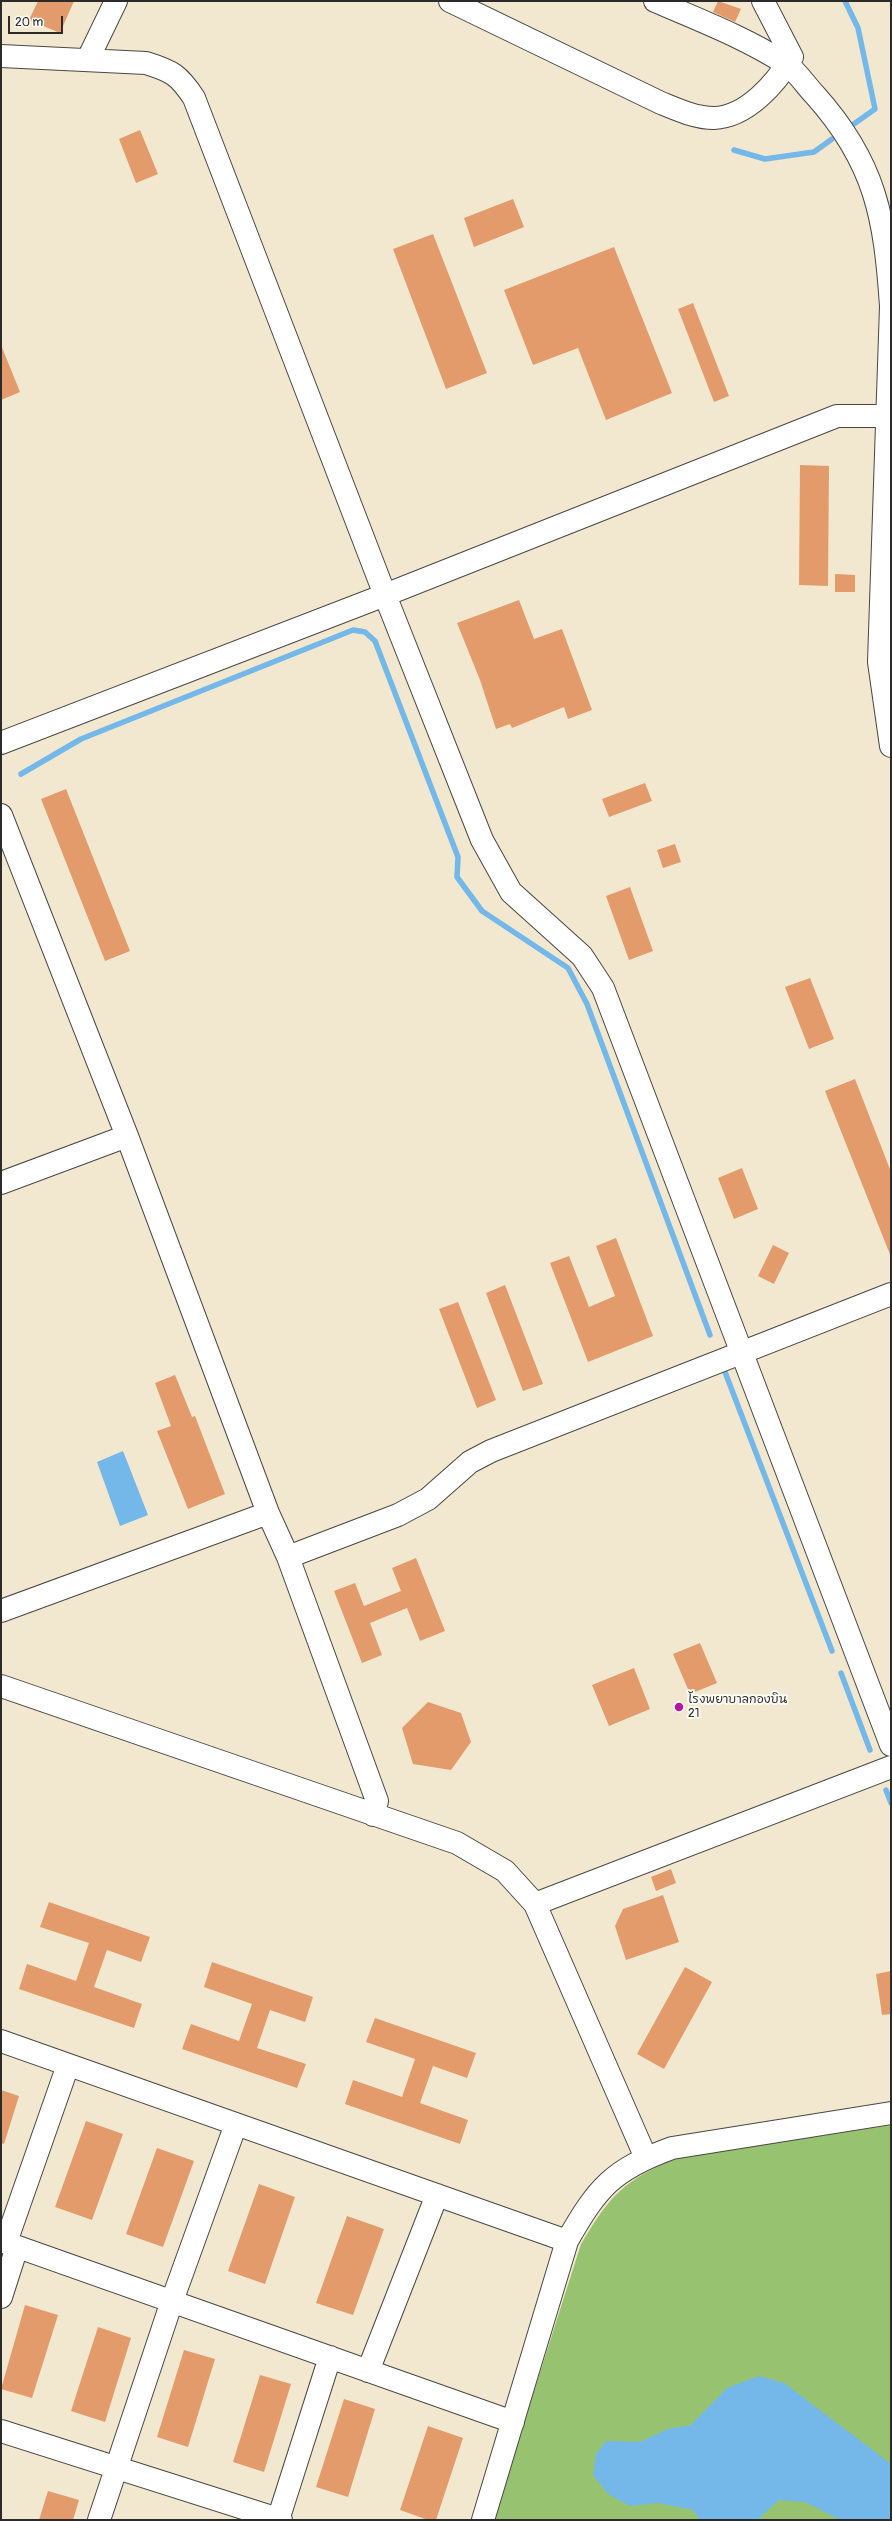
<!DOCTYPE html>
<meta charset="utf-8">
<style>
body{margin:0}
#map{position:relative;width:892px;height:2521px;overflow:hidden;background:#f1e8cf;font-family:Pangolin,sans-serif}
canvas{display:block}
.frame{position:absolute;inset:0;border:2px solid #2b2b2b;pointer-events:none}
.scale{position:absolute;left:8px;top:16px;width:55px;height:18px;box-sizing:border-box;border:2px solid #2b2b2b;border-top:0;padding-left:5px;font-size:12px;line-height:14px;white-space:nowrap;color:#2b2b2b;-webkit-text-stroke:3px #fdfcf7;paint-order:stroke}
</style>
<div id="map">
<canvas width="892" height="2521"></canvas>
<div class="frame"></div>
<div class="scale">20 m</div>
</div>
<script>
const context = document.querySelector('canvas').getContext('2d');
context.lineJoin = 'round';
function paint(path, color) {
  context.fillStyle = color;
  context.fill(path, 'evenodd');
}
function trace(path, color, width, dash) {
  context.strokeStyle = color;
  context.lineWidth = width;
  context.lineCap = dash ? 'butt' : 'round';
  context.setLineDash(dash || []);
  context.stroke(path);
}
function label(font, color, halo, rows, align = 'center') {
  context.font = font + ' Pangolin,"Playpen Sans Thai",sans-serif';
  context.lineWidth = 4;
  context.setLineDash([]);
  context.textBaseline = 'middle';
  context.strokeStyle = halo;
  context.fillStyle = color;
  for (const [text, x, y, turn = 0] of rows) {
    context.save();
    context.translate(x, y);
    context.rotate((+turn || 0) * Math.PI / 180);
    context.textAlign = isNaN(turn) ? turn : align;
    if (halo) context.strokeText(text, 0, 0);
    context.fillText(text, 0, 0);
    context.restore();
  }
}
paint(new Path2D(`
 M891,2125V2520H493L581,2244C610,2195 624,2180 677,2158Z`), '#97c371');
paint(new Path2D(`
 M123,1451L148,1515L120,1526L97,1462Z
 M759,2376L784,2383L891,2464V2520H840L805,2502L779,2500L757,2520H700L693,2510L658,2503L630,2506L608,2494L593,2475L596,2454L606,2441L640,2442L668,2429L691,2425L727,2388Z`), '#73b8e9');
trace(new Path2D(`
 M845,1L858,28L875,109L851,126
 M734,150L765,159L814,152L832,139
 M21,774L81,739L353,630L365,632L375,641L458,857L457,877L482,911L568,968L587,1004L710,1335
 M725,1372L832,1651
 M841,1673L870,1750
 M886,1790L891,1803`), '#73b8e9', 5.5);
paint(new Path2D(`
 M38,1H74L60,33L29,20Z
 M718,1L741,9L735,22L713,12Z
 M140,130L158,174L136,183L119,139Z
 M513,199L524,227L474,247L464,218Z
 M433,234L487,373L446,389L393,249Z
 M614,247L672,393L606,420L578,348L533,365L504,290Z
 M693,303L729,396L714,402L678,309Z
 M1,345L20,392L1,400Z
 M800,465L829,466L828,586L799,585Z
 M835,574L855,575V592H835Z
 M519,600L534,639L562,629L592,710L568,719L564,707L512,728L510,724L496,729L480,680L457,623Z
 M645,783L652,801L609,817L602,799Z
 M66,789L130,951L105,961L41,799Z
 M675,844L681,862L663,868L657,850Z
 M630,887L653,951L629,960L606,896Z
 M810,978L834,1039L809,1049L785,987Z
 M855,1079L891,1172V1257L825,1091Z
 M742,1168L758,1209L734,1219L718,1178Z
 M616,1238L653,1336L588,1362L550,1263L569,1256L589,1307L615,1296L596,1246Z
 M773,1245L789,1253L774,1284L758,1276Z
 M505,1285L543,1384L523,1391L486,1293Z
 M458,1302L496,1400L477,1408L439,1309Z
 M175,1375L192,1417L195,1416L225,1494L188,1509L157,1431L171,1426L155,1383Z
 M416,1558L445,1631L420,1641L407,1608L370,1623L382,1655L362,1663L334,1591L355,1583L364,1606L401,1591L392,1568Z
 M700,1643L717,1683L690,1694L673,1654Z
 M634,1668L650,1709L609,1726L592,1685Z
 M428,1702L461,1713L471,1742L451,1770L413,1764L402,1728Z
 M671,1869L676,1883L656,1891L651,1877Z
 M663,1895L679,1942L626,1960L615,1926L623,1909Z
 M49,1902L150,1937L141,1962L107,1950L94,1987L142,2004L134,2028L19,1989L27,1964L76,1981L89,1943L40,1927Z
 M212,1962L313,1997L305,2022L270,2010L257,2048L306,2064L297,2088L182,2049L191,2024L239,2041L252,2004L204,1987Z
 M685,1967L712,1982L664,2069L637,2054Z
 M891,1971V2014L882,2015L876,1974Z
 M375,2018L476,2053L467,2078L433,2066L420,2103L468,2120L460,2144L345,2104L353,2080L402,2097L415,2059L366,2042Z
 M1,2090L19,2096L4,2144L1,2143Z
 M86,2121L123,2134L92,2220L55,2207Z
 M157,2148L194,2161L163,2247L126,2234Z
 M259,2184L295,2197L265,2284L228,2271Z
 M347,2216L384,2229L353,2315L316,2303Z
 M25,2305L58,2315L32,2398L1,2389Z
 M98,2327L131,2338L105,2422L71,2411Z
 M184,2350L215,2359L188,2447L157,2437Z
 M260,2375L291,2384L264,2472L233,2462Z
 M344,2399L375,2409L348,2497L316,2487Z
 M428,2426L463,2438L436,2520H428L400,2510Z
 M48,2491L79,2500L73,2520H39Z`), '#e49b6b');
const minor = new Path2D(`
 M450,1L661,103C678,110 696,118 714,118C747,117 776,83 792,57L763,1
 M655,1C699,20 746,38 786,64C797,71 806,86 815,95C876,163 885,218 891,306L879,662L891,746
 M1,56L146,63C172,71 179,75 194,98L385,595L482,840L511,892L582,956L603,988L891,1745
 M88,59L116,1
 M1,743L385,595L837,416H887
 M1,815L127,1136L268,1513L288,1557L377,1801L373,1815
 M1,1183L127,1136
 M288,1557L398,1515L428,1499L470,1462L491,1451L891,1294
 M1,1611L268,1513
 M1,1686L457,1843L505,1871L535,1904L646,2158
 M535,1904L891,1767
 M1,2041L567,2241
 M1,2241L513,2422
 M6,2242L68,2065
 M1,2297L17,2247
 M368,2371L437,2195
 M1,2431L281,2520
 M99,2520L172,2301L236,2124
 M278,2520L330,2357
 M483,2520L567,2241C598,2187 612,2170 672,2148L891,2113`);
trace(minor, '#494744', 24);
trace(minor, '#fff', 22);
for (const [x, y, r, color] of [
 [679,1707,5,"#b5179e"]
]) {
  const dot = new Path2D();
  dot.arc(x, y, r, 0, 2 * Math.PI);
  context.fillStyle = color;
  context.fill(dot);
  trace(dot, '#fdfcf7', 1.5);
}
label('12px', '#2b2b2b', '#fdfcf7', [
 ["โรงพยาบาลกองบิน",688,1700],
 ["21",688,1714]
], 'left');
</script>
